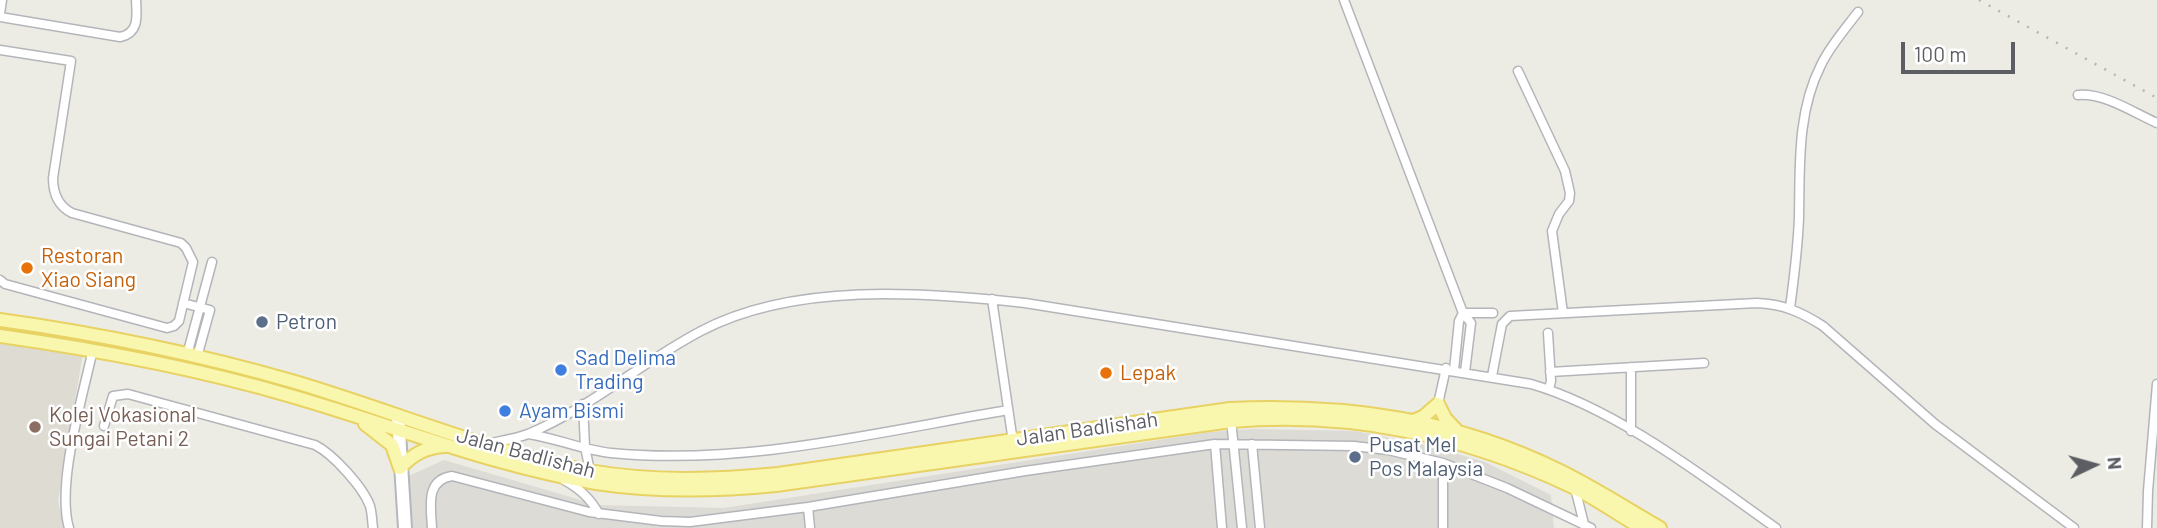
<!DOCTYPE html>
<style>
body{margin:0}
#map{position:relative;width:2157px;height:528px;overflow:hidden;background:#edece4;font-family:Barlow,sans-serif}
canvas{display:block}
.north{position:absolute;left:2059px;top:430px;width:70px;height:70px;-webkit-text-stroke:5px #fff;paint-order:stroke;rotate:85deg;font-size:19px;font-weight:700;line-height:28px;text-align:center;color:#5c5e63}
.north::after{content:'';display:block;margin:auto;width:24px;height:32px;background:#5c5e63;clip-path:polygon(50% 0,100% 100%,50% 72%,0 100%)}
.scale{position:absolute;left:1901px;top:42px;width:114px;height:32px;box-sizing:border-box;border:4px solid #5c5e63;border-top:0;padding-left:9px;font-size:21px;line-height:24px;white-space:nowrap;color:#5c5e63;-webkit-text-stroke:5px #fff;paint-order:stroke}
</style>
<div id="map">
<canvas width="2157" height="528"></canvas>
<div class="north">N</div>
<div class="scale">100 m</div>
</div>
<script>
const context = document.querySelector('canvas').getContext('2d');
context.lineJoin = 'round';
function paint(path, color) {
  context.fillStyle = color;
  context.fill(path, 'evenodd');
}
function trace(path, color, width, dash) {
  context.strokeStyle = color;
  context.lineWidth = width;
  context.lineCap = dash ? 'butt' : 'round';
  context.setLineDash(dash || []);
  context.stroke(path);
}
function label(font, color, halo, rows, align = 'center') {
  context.font = font + ' Barlow,sans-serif';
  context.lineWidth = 5;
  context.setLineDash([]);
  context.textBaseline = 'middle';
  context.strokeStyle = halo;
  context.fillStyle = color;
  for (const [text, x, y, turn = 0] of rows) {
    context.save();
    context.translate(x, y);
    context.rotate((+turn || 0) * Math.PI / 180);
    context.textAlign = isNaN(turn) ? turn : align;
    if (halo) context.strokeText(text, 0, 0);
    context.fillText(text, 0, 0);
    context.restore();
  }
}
paint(new Path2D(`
 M1252,429L1355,431L1430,446L1485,462L1551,495L1554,528H406L402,479L444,460L598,505L724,508L1210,432Z`), '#dcdbd6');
paint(new Path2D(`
 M0,344L83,353L58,501L64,528H0Z`), '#dddbd2');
const street = new Path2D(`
 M1344,0L1463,313L1471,323L1465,372
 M0,14L2,0
 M0,17L120,37C139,33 137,17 136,0
 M0,50L71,61L53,178C53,193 58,206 72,213L181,243L186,248L193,262L179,321L174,326L167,328L5,284L0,280
 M1518,71L1565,171L1570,193L1569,201L1559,214L1552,231L1563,313
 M2078,95C2105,93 2132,112 2157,123
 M992,299L1013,442
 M183,303L210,310L197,357
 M1790,308C1794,278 1798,248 1799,217C1800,166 1797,112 1821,65C1830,46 1845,29 1858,12
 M1463,313H1493
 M1548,333L1551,381L1549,389
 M187,355L212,262
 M1631,367V431
 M1454,370L1459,321L1463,313
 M1550,372L1704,363
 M1492,376L1502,324L1510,316L1757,303C1783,304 1801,312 1823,326L1935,424L2074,528
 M583,404L585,447L590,471
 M1438,404L1446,368
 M1231,420L1242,528
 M104,426L113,396L128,394L315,445C333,454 363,487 370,506C372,513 372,521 373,528
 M528,434C556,438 583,450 611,453C744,466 878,432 1008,410
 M486,444C500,441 515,439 528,434C590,408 642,362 701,331C794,282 923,292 1025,303L1531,384C1617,409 1704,477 1776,528
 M1215,444L1222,528
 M1252,444L1260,528
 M1443,463V528
 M564,480C580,489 590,498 599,514
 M1575,488L1584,524
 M808,507L810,528
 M69,528C56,484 83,396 93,349
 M432,528C431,507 425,480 452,476L589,512L661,521L690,522L808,507L1025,471L1215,444L1354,446L1388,450L1443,463L1507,488L1591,528
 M2147,528L2148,491L2157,384`);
const secondary = new Path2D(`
 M398,416L405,528`);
const primary = new Path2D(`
 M0,320C100,334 198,354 295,382C393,411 488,452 589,471C652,482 715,480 778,474L1230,409C1348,404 1455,419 1562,472C1596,489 1627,509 1660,528
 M0,336C99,350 195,368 291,396C392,425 492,466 596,483C656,492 716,491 776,485L1231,421C1352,411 1463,435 1573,487C1597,499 1619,515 1642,528
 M1413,421L1423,417L1438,404L1445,418L1458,432
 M365,424L392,445L400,468
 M400,468C413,454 426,447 445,446`);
trace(street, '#b4b5ba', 11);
trace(secondary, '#b5b7bd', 16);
trace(primary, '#e7d263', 16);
trace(street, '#fff', 8);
trace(secondary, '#fff', 12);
trace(primary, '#f9f6ad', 12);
trace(new Path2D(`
 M1979,0L2157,98`), '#b4b5b5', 2.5, [2, 9]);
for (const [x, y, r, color] of [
 [27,268,7,"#e8710a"],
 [262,322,7,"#5c6f8a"],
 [561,370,7,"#3f7fe0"],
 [1106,373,7,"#e8710a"],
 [505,411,7,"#3f7fe0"],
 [35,427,7,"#8d6e63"],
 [1355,457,7,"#5c6f8a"]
]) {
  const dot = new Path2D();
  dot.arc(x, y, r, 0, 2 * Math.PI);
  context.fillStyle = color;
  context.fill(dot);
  trace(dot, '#fff', 2.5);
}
label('21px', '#c56008', '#fff', [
 ["Restoran",41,256],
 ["Xiao Siang",41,280],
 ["Lepak",1120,373]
], 'left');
label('21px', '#4e5e75', '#fff', [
 ["Petron",276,322],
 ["Pusat Mel",1369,445],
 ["Pos Malaysia",1369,469]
], 'left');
label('21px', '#366cbe', '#fff', [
 ["Sad Delima",575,358],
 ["Trading",575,382],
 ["Ayam Bismi",519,411]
], 'left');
label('21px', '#785e54', '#fff', [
 ["Kolej Vokasional",49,415],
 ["Sungai Petani 2",49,439]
], 'left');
label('21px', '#5c5e63', '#fff', [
 ["Jalan Badlishah",1087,429,-8],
 ["Jalan Badlishah",526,453,15]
]);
</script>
